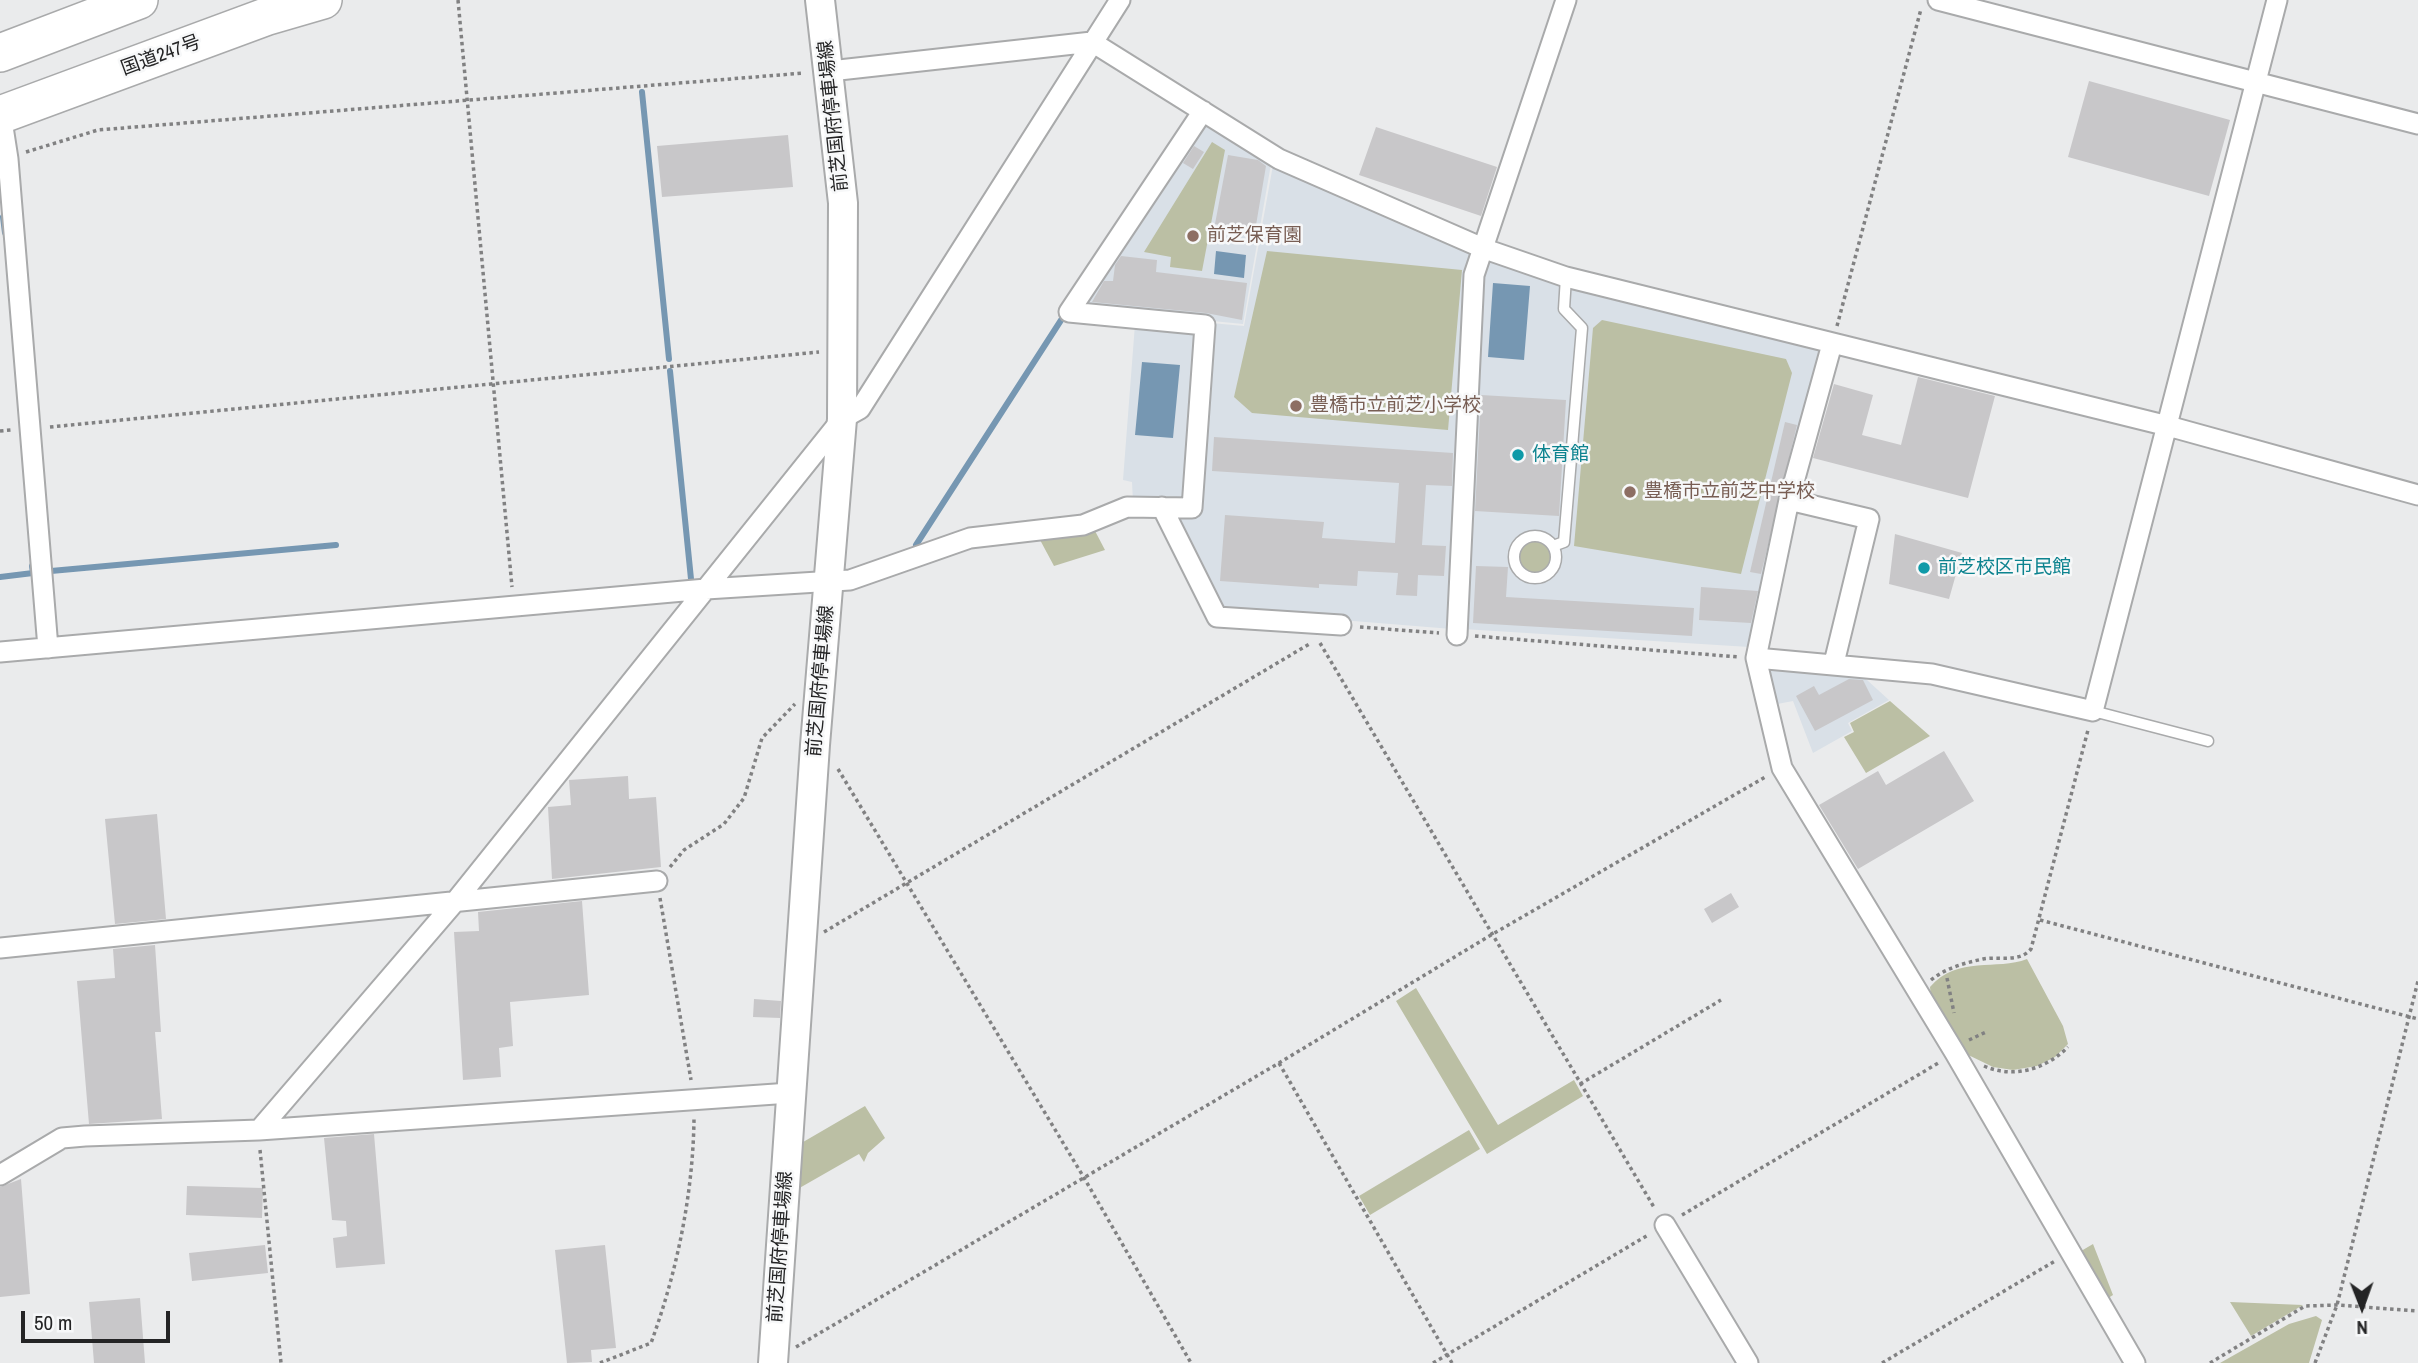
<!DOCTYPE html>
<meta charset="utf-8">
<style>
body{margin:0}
#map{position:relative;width:2418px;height:1363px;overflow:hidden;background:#eaebec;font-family:"Archivo Narrow",sans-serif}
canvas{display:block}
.north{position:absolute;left:2327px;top:1272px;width:70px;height:70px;-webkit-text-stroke:5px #f7f8f9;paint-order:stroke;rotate:179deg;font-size:19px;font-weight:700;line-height:28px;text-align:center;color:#242425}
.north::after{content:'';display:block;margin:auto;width:24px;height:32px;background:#242425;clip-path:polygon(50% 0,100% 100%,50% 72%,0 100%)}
.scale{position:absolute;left:21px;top:1311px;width:149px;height:32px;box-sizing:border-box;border:4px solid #242425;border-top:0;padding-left:9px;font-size:21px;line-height:24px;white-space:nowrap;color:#242425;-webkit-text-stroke:5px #f7f8f9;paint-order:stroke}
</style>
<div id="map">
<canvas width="2418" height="1363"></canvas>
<div class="north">N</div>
<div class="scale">50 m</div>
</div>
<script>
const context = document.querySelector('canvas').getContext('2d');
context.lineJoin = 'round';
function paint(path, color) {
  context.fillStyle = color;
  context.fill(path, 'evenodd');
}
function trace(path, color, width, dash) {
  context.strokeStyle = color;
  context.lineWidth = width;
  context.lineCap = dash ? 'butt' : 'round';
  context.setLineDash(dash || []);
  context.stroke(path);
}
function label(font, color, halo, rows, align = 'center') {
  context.font = font + ' "Archivo Narrow","Noto Sans JP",sans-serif';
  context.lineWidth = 5;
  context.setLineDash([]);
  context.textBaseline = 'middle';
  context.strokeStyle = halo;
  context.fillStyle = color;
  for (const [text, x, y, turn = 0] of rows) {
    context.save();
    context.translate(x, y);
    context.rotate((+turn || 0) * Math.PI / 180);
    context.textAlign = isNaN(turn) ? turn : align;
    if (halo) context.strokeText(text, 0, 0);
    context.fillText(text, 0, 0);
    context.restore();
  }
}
paint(new Path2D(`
 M1203,125L1271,164L1243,324L1080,308Z
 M1273,165L1477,254L1452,629L1218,610L1166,504L1133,502L1132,482L1123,480L1135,324L1211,323L1244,326Z
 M1488,258L1817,347L1825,356L1749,647L1463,629L1484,280Z
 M1762,663L1856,670L1889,700L1848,723L1852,731L1813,753L1793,701L1772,705Z`), '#d9e0e7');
paint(new Path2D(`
 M1212,142L1225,150L1202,271L1170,267L1171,257L1144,252Z
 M1267,251L1462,270L1448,430L1252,413L1234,397Z
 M1602,320L1786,359L1792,373L1741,574L1574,546L1593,328Z
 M1094,529L1105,550L1054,566L1039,538Z
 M1519 557a16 16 0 1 1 32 0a16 16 0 1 1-32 0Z
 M1890,701L1930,736L1866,773L1844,737L1854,732L1850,723Z
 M2027,959L2063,1026L2068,1044L2055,1057L2037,1066L2013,1070L1993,1067L1958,1050L1932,1006L1930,987C1958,955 1997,971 2027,959Z
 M1416,988L1498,1125L1574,1080L1583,1096L1487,1154L1396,1001Z
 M865,1106L885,1138L868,1153L864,1162L859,1154L796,1190L798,1145Z
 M1469,1130L1480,1149L1370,1215L1359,1196Z
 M2093,1244L2113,1295L2105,1300L2076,1254Z
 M2230,1302L2303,1305L2251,1336Z
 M2316,1316L2322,1320L2309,1363H2220L2289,1324Z`), '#bbbfa4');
paint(new Path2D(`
 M1216,251L1246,255L1244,278L1214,274Z
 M1493,283L1530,286L1524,360L1488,357Z
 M1142,362L1180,365L1173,438L1135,435Z`), '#7697b2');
trace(new Path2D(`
 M642,92L669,359
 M3,217L5,233
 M670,371L691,579
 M916,545L1065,314L1067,316
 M51,571L336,545
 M0,577L33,573L32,566`), '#7697b2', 6);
paint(new Path2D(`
 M2089,81L2230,120L2209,196L2068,157Z
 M1376,127L1497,167L1481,216L1359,175Z
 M788,135L793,187L662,197L657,146Z
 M1194,146L1204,152L1193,169L1183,163Z
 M1228,155L1258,160L1266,166L1255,231L1215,224Z
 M1121,256L1157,260L1156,272L1247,283L1242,320L1206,313L1092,302L1104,281H1113L1115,265Z
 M1918,377L1995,396L1968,498L1813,458L1834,384L1873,395L1862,435L1901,445Z
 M1481,395L1566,400L1559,516L1475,511Z
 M1785,422L1797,425L1761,574L1750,572Z
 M1214,437L1453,453L1452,486L1426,485L1422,545L1446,546L1444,576L1418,575L1417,596L1396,595L1398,573L1358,571L1357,586L1319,584V588L1220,581L1225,515L1324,522L1322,538L1395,543L1399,483L1212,471Z
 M1895,534L1962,553L1949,599L1889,584Z
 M1476,566L1508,567L1506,597L1694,608L1692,636L1473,623Z
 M1701,587L1758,591L1751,623L1699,620Z
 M1849,679L1863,680L1873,700L1815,731L1796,696L1814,686L1819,695Z
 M1944,751L1974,801L1858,869L1819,805L1878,771L1886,785Z
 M628,776L629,799L656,797L661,867L552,879L548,807L571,805L569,780Z
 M157,814L166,919L115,924L105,819Z
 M1731,893L1739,907L1712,923L1704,909Z
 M582,901L589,995L510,1002L513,1046L499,1048L501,1077L463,1080L454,932L479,931L478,912Z
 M155,945L161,1032H155L162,1119L89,1124L77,981L115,978L113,949Z
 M754,999L781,1001L780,1018L753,1017Z
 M374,1134L385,1264L336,1268L333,1238L347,1236L346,1221L332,1220L324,1138Z
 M21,1179L30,1294L0,1297V1187Z
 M187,1186L263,1188L262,1218L186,1215Z
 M265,1245L268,1273L192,1281L189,1253Z
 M605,1245L616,1348L591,1350L592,1362L567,1363L555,1250Z
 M140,1298L145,1363H94L89,1302Z`), '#c8c7c9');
const lane = new Path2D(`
 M1514 557a21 21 0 1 1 42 0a21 21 0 1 1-42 0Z
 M1553,546L1564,542L1582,328L1564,309L1566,277
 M2093,711L2208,741`);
const street = new Path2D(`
 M1938,0L2418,124
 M830,71L1092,42L1279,159L1485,249L1566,277L2168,426L2418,495
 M1,114L8,159L48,648
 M1832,344L1789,500L1756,658L1782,768L1955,1053L2135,1363
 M1789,500L1869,519L1834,663
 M1162,507L1217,617L1341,625
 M1457,635L1474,275L1566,0
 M0,652L706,589L850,580L970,538L1083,525L1127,507L1192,508L1205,325L1069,312L1203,111
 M1756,658L1932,674L2093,711L2277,0
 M0,948L657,881
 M259,1130L454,903L842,419L860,409L1120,0
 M0,1175L62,1138L85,1136L259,1130L790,1093
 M1665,1225L1748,1363`);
const secondary = new Path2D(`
 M773,1363L815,745L842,419L843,203L820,0`);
const highway = new Path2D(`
 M0,53L139,0
 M0,115L268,16L323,0`);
trace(lane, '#a9aaab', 13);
trace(street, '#a9aaab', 23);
trace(secondary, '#a9aaab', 32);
trace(highway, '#a9aaab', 40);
trace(new Path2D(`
 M458,0L512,587
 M26,152L98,130L804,73
 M1837,326L1921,9
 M50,427L819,352
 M0,431L11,430
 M1360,627L1439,633
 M1475,636L1739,657
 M1320,643L1655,1209
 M838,769L1083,1176L1191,1363
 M670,867L684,850L724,824L744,798L762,738L795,704
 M660,898L691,1080
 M2040,920L2418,1019
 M824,932L1311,643
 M1947,978L1954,1013
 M1931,980C1946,968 1964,963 1983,959C2000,956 2019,963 2031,949L2088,730
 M1969,1040L1986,1032
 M1279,1063L1452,1363
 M1984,1066C2014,1079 2046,1069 2068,1047
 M1580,1084L1721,1000
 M260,1150L281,1363
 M1682,1215L1940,1062
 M796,1347L1279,1063L1491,935L1767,776
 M600,1363L651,1343C677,1272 693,1194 694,1119
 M1433,1363L1648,1235
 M1882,1363L2055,1261
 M2210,1363L2305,1306L2337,1305L2418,1311
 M2315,1363L2337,1305L2418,981`), '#818182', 3.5, [3.5, 3.5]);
trace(lane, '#fff', 10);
trace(street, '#fff', 19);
trace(secondary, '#fff', 28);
trace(highway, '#fff', 37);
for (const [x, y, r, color] of [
 [1193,236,7,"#8d6e63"],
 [1296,406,7,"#8d6e63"],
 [1518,455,7,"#0f9aa8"],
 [1630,492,7,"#8d6e63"],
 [1924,568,7,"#0f9aa8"]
]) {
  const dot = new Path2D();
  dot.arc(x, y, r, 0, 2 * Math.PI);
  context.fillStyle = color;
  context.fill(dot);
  trace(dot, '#f7f8f9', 2.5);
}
label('19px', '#242425', '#f7f8f9', [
 ["国道247号",161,56,-20],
 ["前芝国府停車場線",834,116,-96],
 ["前芝国府停車場線",821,681,-85],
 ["前芝国府停車場線",781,1247,-86]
]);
label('19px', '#785e54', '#f7f8f9', [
 ["前芝保育園",1207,236],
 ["豊橋市立前芝小学校",1310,406],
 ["豊橋市立前芝中学校",1644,492]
], 'left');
label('19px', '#0d838f', '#f7f8f9', [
 ["体育館",1532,455],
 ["前芝校区市民館",1938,568]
], 'left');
</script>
